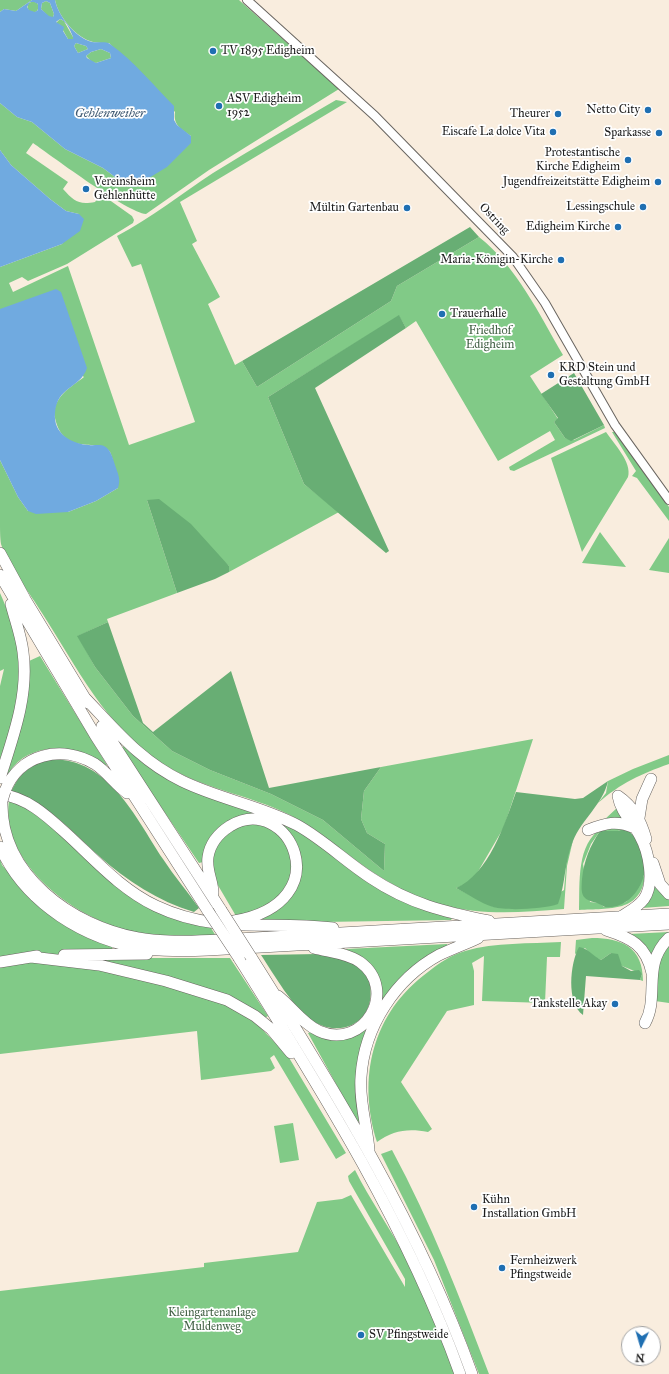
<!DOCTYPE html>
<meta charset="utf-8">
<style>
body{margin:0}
#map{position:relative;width:669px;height:1374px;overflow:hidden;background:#f9edde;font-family:"IM FELL Great Primer",serif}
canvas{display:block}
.north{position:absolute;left:621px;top:1326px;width:40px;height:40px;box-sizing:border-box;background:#fff;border:1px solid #a4a4a4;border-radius:50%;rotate:185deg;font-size:11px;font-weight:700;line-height:16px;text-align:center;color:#1c1c1c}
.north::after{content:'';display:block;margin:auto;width:14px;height:18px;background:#1f6fb2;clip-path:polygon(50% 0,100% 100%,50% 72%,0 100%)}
</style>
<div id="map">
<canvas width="669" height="1374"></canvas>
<div class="north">N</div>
</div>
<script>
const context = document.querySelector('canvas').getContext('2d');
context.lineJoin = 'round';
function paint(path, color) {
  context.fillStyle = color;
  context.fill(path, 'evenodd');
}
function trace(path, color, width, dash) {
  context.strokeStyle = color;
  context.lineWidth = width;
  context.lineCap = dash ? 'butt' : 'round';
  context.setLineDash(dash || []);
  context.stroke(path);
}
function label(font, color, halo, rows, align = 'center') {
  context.font = font + ' "IM FELL Great Primer",serif';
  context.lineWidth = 3.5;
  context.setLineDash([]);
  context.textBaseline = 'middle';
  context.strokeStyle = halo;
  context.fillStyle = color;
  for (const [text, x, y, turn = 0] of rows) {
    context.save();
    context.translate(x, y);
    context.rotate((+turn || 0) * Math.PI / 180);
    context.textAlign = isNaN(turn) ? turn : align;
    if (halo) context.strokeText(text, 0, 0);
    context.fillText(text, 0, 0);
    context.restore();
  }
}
paint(new Path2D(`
 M0,0H32L16,11L4,9L0,12Z
 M55,0H239L339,89L209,170L146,214C128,213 53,157 33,143L26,153L68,182L63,189C74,201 78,205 95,202L101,194L132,216L134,220L133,223L67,264L28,281L22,277L9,283L13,292L68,266L129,445L195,422L141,264L132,267L117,236C151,218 181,194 213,173C253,148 295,124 336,100L347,102L180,202L197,241L192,244L220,297L208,304L235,365L242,361L257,387L391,301L397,286L479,237C517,267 539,314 563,355L530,376L558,419L554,422L565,438L574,440L604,425L605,428L514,471L510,470L509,467L555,440L550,431L498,461L416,321L406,328L399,316L268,397L304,484L339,512L229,572V566L147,500L177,593L107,619L108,622L78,636L95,667L133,716L172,751L210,770L271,794L323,820L384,871L385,844L367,833L361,819L364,791L381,767L533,739L504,827L476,875L466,884L456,888L494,907L514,908H534L564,890L567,855L573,840L567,866L564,909C494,915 445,917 382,878C350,859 324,832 290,815C248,794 200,789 160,762C105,726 77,667 42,613C30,593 8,566 1,544C0,538 0,528 0,520C0,500 0,480 0,460L18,497L28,511L68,512L96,501L118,488C116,479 114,460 110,452C101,436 64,459 55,418C51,398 71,387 84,377L0,309V267L62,244L79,214L66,211L50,199L11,165L0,150V103L17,117L32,122L65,149L103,168L127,186L191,136C181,129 173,125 175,112L109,43C104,43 98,43 93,42C76,38 58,16 55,0Z
 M46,1L50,3L54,14L53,17H49L41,9L42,3Z
 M27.5 7a5.5 5.5 0 1 1 11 0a5.5 5.5 0 1 1-11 0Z
 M60,19L64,21L73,37V39H68L60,25L57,24L56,23Z
 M76,43L86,46L88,49L78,53L74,46Z
 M101,49L110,53L111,58L96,63L92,62L86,56L91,52Z
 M606,432C614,444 632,462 628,477L582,552L551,458Z
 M612,432H615L669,507V521L637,478L632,476L636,471Z
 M600,532L626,567L582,563Z
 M669,538V573L649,570Z
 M0,593C15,626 24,664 18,701C15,721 6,741 0,760V686L4,669L0,671Z
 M40,656L107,765L105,766C95,761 83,753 71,750C52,746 28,750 14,766C11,769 8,775 6,779H4C17,740 32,702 29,661Z
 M124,746L142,760L281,821L307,835L379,889L452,918L451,920L257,923L236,916L216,882L211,860L199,863L121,748Z
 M669,755V764C641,774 621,783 598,803L606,793L608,781L633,769Z
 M9,800L35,812L141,904L169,917L211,928L216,936C186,936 154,937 125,930C72,915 0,863 9,800Z
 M618,807L627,821L604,820Z
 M602,828H626L618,831H600L591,844L583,864L590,902L599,903L604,907L626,902L645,874C642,913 609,908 579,910C580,883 576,844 602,828Z
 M0,859L2,865L26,893L112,946L113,958H230L268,1016L256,1023L288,1056L346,1153L336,1159L274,1055L270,1058L275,1068L271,1071L201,1080L197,1031L0,1054Z
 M653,879L669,898V906L642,908Z
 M669,932L651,959L629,934Z
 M592,938C622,938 643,947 643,981L640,980L642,974L622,966L611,953L601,960L592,956L585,948L575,954L576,940Z
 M669,941V1003L655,1001L656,965Z
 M561,942L560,957H547L545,1003L482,1001L484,956L472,963L474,971V1005L447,1011L401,1082L432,1129L428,1132C409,1128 393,1130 377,1142C357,1078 372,1013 428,972C439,963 451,955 465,951C496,942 529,944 561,942Z
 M447,944L448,947L382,1003L346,949Z
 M372,1019L360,1121L357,1122L308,1033L312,1032L323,1037Z
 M293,1123L299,1160L280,1163L274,1126Z
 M392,1150C431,1222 460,1298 489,1374H479L434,1260L381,1154Z
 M355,1170C370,1200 390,1228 406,1258C426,1295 440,1334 455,1374H0V1291L204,1267V1263L298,1252L317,1202L342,1199L351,1195L405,1287V1279L349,1181L348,1176Z`), '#81ca87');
paint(new Path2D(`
 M470,227L479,237L397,286L391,301L257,387L242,361Z
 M399,315L406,328L315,388L389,551L386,553L304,484L268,397Z
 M574,373L604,425L571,441L565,438L554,422L558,418L541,394Z
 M159,499L191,524L229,566V572L215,579L177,593L147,500Z
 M108,622L143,723L153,732L231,671L269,788L381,767L364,791L361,819L367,833L385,844L384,871L323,820L271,794L210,770L172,751L133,716L95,667L77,636Z
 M49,759C109,758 134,815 163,859C174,876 187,891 199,908L194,912C158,901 127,881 99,856C72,832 47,802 11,792C21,771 29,767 49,759Z
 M608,781C603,804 582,819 573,841C564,862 566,883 558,904C544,909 507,911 493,907C480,903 468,894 456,888C489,874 505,823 516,792L575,799L583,798Z
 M626,828C633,835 641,843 644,853C651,876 633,910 605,907C602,906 600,904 597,903C581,899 581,895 582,879C584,860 590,846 600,831H618Z
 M579,947C588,948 593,956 601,960L611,953L618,954L622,966L631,971L639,970L642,974L640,980L586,976L583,1015C566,1003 570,963 579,947Z
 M319,954C333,957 350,960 362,969C367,973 369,978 370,985C376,1022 341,1040 311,1020C294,1009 273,973 261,955Z`), '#68ae74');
paint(new Path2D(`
 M32,0H55C58,16 76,38 92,42C98,43 106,41 110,44C134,61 154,86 174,106V120L177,125L191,136V143L167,167L134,187L127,186L103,168L65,149L32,122L17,117L0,103V12L4,9L16,11ZM46,1L50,3L54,14L53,17L49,16L41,9L42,3ZM30,2H34L38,4V10L35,12L29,10L27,7ZM60,19C67,21 70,30 73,37V39H68L63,31L64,27L56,22ZM76,43L86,46L88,49L78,53L74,46ZM101,49L110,53L111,58L96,63L87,58L86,56L91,52Z
 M0,150L11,165L50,199L66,211L79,214L84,219L80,231L62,244L0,267Z
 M56,289L61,292L87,368C80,389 57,386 55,413C53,434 72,444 89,445C93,446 100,444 104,446C111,449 113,459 115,465C118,474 121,479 118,488L96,501L68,512L36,514L28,511L18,497L0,460V309Z`), '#70aae0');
const minor = new Path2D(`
 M247,0L375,116L513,257L545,303L615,425L669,500`);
const highway = new Path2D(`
 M0,553L25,599L88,703
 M0,575L95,735L208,911
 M84,697C115,729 140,761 182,781C219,799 261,806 297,825C324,840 346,862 371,878C410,904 445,912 489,921
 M102,726L221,910
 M0,778C13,737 29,695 23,652C21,635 15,620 11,604
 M5,791C19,754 62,744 95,764C107,772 115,784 127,793
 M0,794C29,798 48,817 69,836C96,861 122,890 156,906C217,935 270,920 333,928
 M618,796C621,813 633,822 640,836C649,852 655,883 644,899C638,907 630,911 622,916
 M618,796C634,807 641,821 646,839
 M2,801C0,875 72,926 138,938C165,943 193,941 220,940L669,914
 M639,818L642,799L651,779
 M588,830C605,823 617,820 635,828
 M0,847C26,904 86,941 147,949C167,951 187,951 208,950L669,924
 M653,863L660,884L669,894
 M213,893C213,881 206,871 208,857C210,844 219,833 230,826C288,791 343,902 234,921
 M606,930C631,938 646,945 652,973
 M64,955L147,954
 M31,957L99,965L166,981L227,1000L255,1016L271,1029L291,1053
 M251,957C335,1090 419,1226 472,1374
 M239,958C322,1091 407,1226 460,1374
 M0,962L37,956
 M278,996C292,1007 303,1024 319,1031C364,1051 399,990 360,962C347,953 329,952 314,948
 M645,1023C660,996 641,965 669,938
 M369,1150C367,1125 359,1103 361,1077C364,1027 395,979 439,955C452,949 465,944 478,938`);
trace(minor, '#696560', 10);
trace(highway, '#696560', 12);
trace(minor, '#fff', 8);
trace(highway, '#fff', 11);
const highwayBridge = new Path2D(`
 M2,801L5,791
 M221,910L251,957
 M208,911L239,958`);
trace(highwayBridge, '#696560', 12, []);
trace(highwayBridge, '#fff', 11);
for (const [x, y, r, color] of [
 [213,51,4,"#1f6fb2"],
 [219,106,4,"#1f6fb2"],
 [648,110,4,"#1f6fb2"],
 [558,114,4,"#1f6fb2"],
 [553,132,4,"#1f6fb2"],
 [659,133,4,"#1f6fb2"],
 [628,160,4,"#1f6fb2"],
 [658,182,4,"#1f6fb2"],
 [86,189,4,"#1f6fb2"],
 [643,207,4,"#1f6fb2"],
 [407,208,4,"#1f6fb2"],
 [618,227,4,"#1f6fb2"],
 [561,260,4,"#1f6fb2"],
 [442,314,4,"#1f6fb2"],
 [551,375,4,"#1f6fb2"],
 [615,1004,4,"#1f6fb2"],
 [474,1207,4,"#1f6fb2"],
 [502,1268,4,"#1f6fb2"],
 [361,1335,4,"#1f6fb2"]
]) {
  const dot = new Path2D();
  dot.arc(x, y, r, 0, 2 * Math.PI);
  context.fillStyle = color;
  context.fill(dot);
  trace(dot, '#fff', 1.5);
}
label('12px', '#1c1c1c', '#fff', [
 ["TV 1895 Edigheim",221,51,"left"],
 ["ASV Edigheim",227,99,"left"],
 ["1952",227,113,"left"],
 ["Netto City",640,110],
 ["Theurer",550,114],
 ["Eiscafe La dolce Vita",545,132],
 ["Sparkasse",651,133],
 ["Protestantische",620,153],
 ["Kirche Edigheim",620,167],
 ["Vereinsheim",94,182,"left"],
 ["Gehlenhütte",94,196,"left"],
 ["Jugendfreizeitstätte Edigheim",650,182],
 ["Lessingschule",635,207],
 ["Mültin Gartenbau",399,208],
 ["Edigheim Kirche",610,227],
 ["Maria-Königin-Kirche",553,260],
 ["Trauerhalle",450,314,"left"],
 ["KRD Stein und",559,368,"left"],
 ["Gestaltung GmbH",559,382,"left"],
 ["Tankstelle Akay",607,1004],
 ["Kühn",482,1200,"left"],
 ["Installation GmbH",482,1214,"left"],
 ["Fernheizwerk",510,1261,"left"],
 ["Pfingstweide",510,1275,"left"],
 ["SV Pfingstweide",369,1335,"left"]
], 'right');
label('12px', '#1c1c1c', '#fff', [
 ["Ostring",494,219,46]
]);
label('12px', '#446247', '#fff', [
 ["Friedhof",490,331],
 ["Edigheim",490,345],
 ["Kleingartenanlage",212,1313],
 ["Muldenweg",212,1327]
]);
label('italic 13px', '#425c74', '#fff', [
 ["Gehlenweiher",110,114]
]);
</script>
